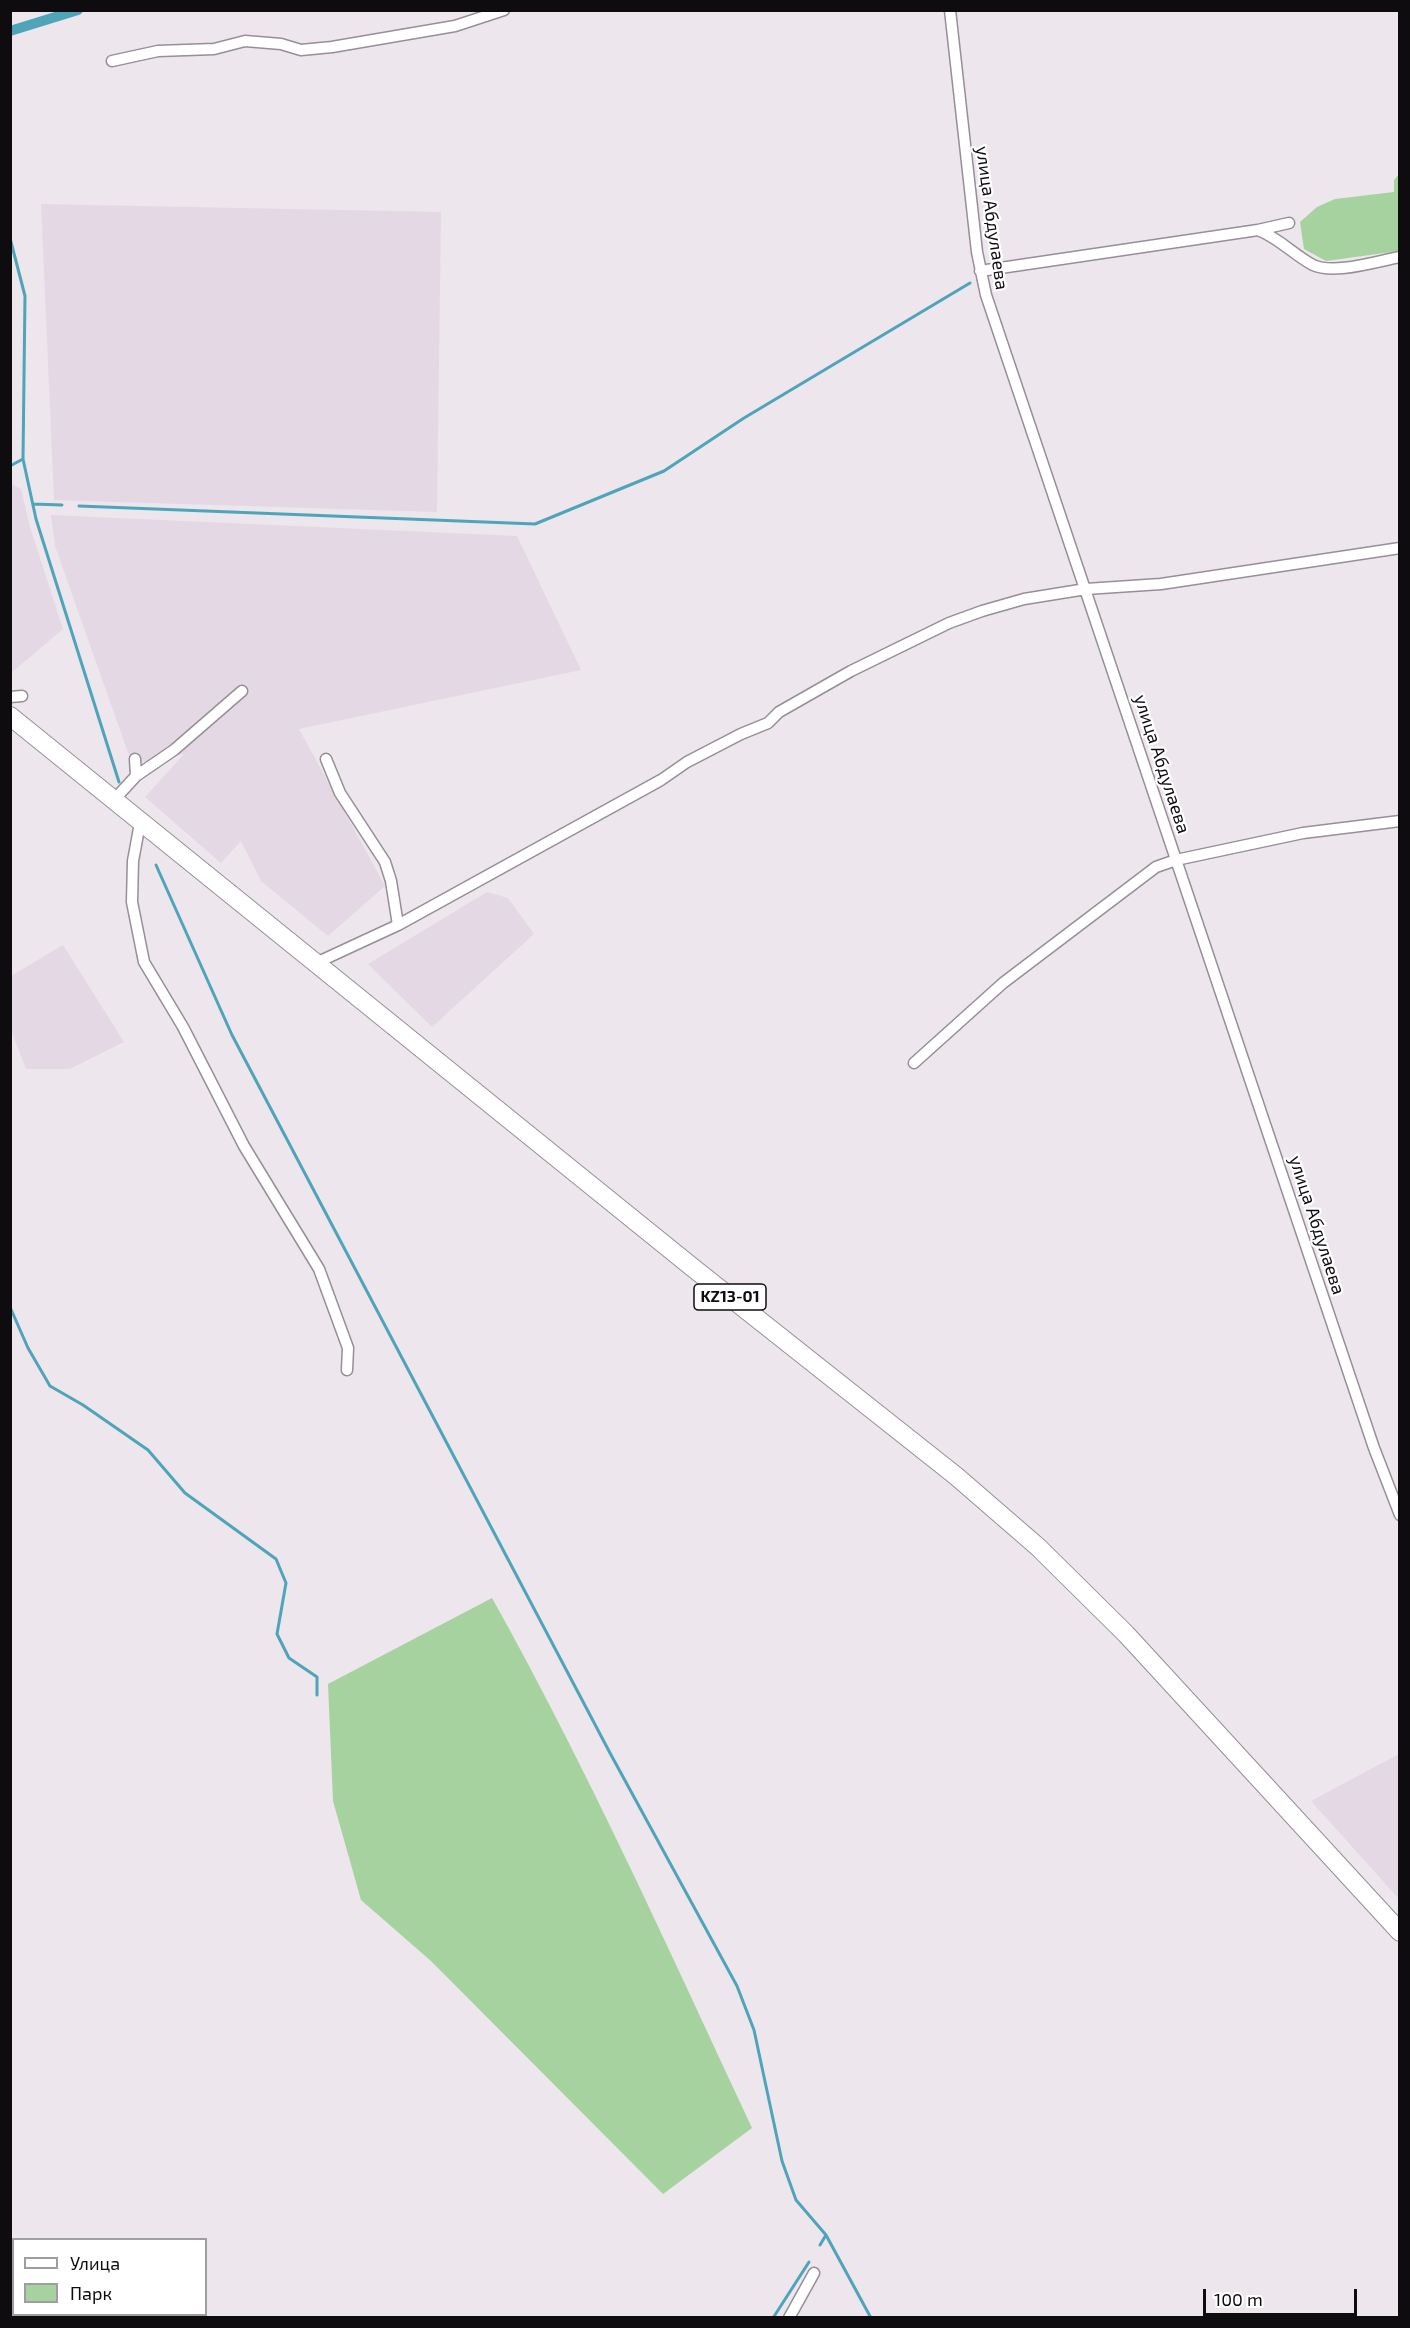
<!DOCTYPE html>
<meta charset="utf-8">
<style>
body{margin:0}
#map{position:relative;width:1410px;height:2328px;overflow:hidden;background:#ede6ed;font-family:"Exo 2",sans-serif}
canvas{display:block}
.frame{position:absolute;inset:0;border:12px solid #0e0c0f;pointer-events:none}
.legend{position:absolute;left:12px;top:2238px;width:195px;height:78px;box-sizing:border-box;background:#fff;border:2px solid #9f9e9f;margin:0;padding:8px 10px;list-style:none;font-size:18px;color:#0e0c0f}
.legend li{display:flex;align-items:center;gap:12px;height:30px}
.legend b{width:30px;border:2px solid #9f9e9f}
.scale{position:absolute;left:1203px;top:2289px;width:154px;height:27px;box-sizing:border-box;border:3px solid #0e0c0f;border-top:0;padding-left:8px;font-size:18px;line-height:21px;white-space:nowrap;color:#0e0c0f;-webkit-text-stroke:4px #fff;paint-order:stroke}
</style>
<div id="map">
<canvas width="1410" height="2328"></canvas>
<div class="frame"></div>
<ul class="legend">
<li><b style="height:8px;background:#fff"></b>Улица</li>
<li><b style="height:16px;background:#a5d29e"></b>Парк</li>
</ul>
<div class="scale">100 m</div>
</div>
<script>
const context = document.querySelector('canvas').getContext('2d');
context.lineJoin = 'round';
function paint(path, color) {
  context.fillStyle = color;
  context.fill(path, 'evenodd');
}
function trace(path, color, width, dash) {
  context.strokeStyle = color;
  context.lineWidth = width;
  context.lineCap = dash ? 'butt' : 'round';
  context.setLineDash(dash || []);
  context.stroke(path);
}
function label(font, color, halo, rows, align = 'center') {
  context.font = font + ' "Exo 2",sans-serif';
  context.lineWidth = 4.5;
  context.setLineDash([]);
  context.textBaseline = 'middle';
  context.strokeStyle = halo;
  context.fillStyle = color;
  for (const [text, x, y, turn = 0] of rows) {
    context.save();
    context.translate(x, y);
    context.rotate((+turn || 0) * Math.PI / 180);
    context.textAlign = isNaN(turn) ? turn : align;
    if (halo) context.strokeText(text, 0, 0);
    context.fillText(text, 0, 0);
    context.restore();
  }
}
paint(new Path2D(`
 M41,204L441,212L437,512L54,500Z
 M11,484L21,489L30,527L63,629L11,673Z
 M51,515L517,536L581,670L299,729L385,886L328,936L261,881L241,841L221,863L145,797L184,754L132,764L55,546Z
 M487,892L508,898L534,934L432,1027L368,964Z
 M63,945L124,1042L70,1069H26L11,1030V976Z
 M1399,1754V1899L1311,1801Z`), '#e4d8e5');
paint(new Path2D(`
 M1399,174V251L1326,261L1304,249L1300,222L1317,207L1335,199L1394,192V180Z
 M492,1598C588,1770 669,1950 752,2128L663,2194L431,1961L361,1900L333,1801L328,1684Z`), '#a5d29e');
trace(new Path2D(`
 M10,238L25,296L23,459L36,519L119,782
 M10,466L23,459
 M33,504L62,505
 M79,506L535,524L664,471L744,418L970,283
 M156,865L232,1035L610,1753L737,1986L754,2030L782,2161L796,2200L826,2235L871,2318
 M10,1307L28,1348L50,1386L83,1405L148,1450L185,1493L276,1559L286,1583L277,1634L289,1658L317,1677V1695
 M820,2245L826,2235
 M773,2318L809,2262`), '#4ea4b9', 3);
trace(new Path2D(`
 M10,31L78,10`), '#4ea4b9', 10);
const street = new Path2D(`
 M950,10L977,252L986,295L1374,1448L1400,1515
 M112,61L158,51L214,49L245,41L281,44L301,50L332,47L455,26L504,10
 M1258,230C1279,238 1294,255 1313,265C1334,275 1377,261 1400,257
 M980,271L1258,230L1289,223
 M10,697L22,696
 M135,759L136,776
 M326,759L340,793L385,862L391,881L398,925
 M113,801L136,776L174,750L242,691
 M140,823L133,861L132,902L144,962L183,1027L244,1146L319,1269L348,1348L347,1370
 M316,963L398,925L661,780L687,762L741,734L768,723L779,712L851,671L949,623L982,611L1024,599L1086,589L1161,584L1400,548
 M914,1063L1003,983L1156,867L1176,860L1303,833L1400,821
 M789,2318L814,2273`);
const highway = new Path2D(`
 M10,716L692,1267L956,1476L1038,1547L1126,1634L1400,1932`);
trace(street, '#968f96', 13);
trace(highway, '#968f96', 20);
trace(street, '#fff', 10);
trace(highway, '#fff', 18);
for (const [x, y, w] of [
 [730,1297,72]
]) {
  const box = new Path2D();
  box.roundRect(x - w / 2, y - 13, w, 26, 4.5);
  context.fillStyle = '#fff';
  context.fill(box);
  trace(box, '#0e0c0f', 1.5);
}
label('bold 16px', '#0e0c0f', null, [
 ["KZ13-01",730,1297]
]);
label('18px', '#0e0c0f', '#fff', [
 ["улица Абдулаева",992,218,82],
 ["улица Абдулаева",1162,764,72],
 ["улица Абдулаева",1317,1225,72]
]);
</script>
